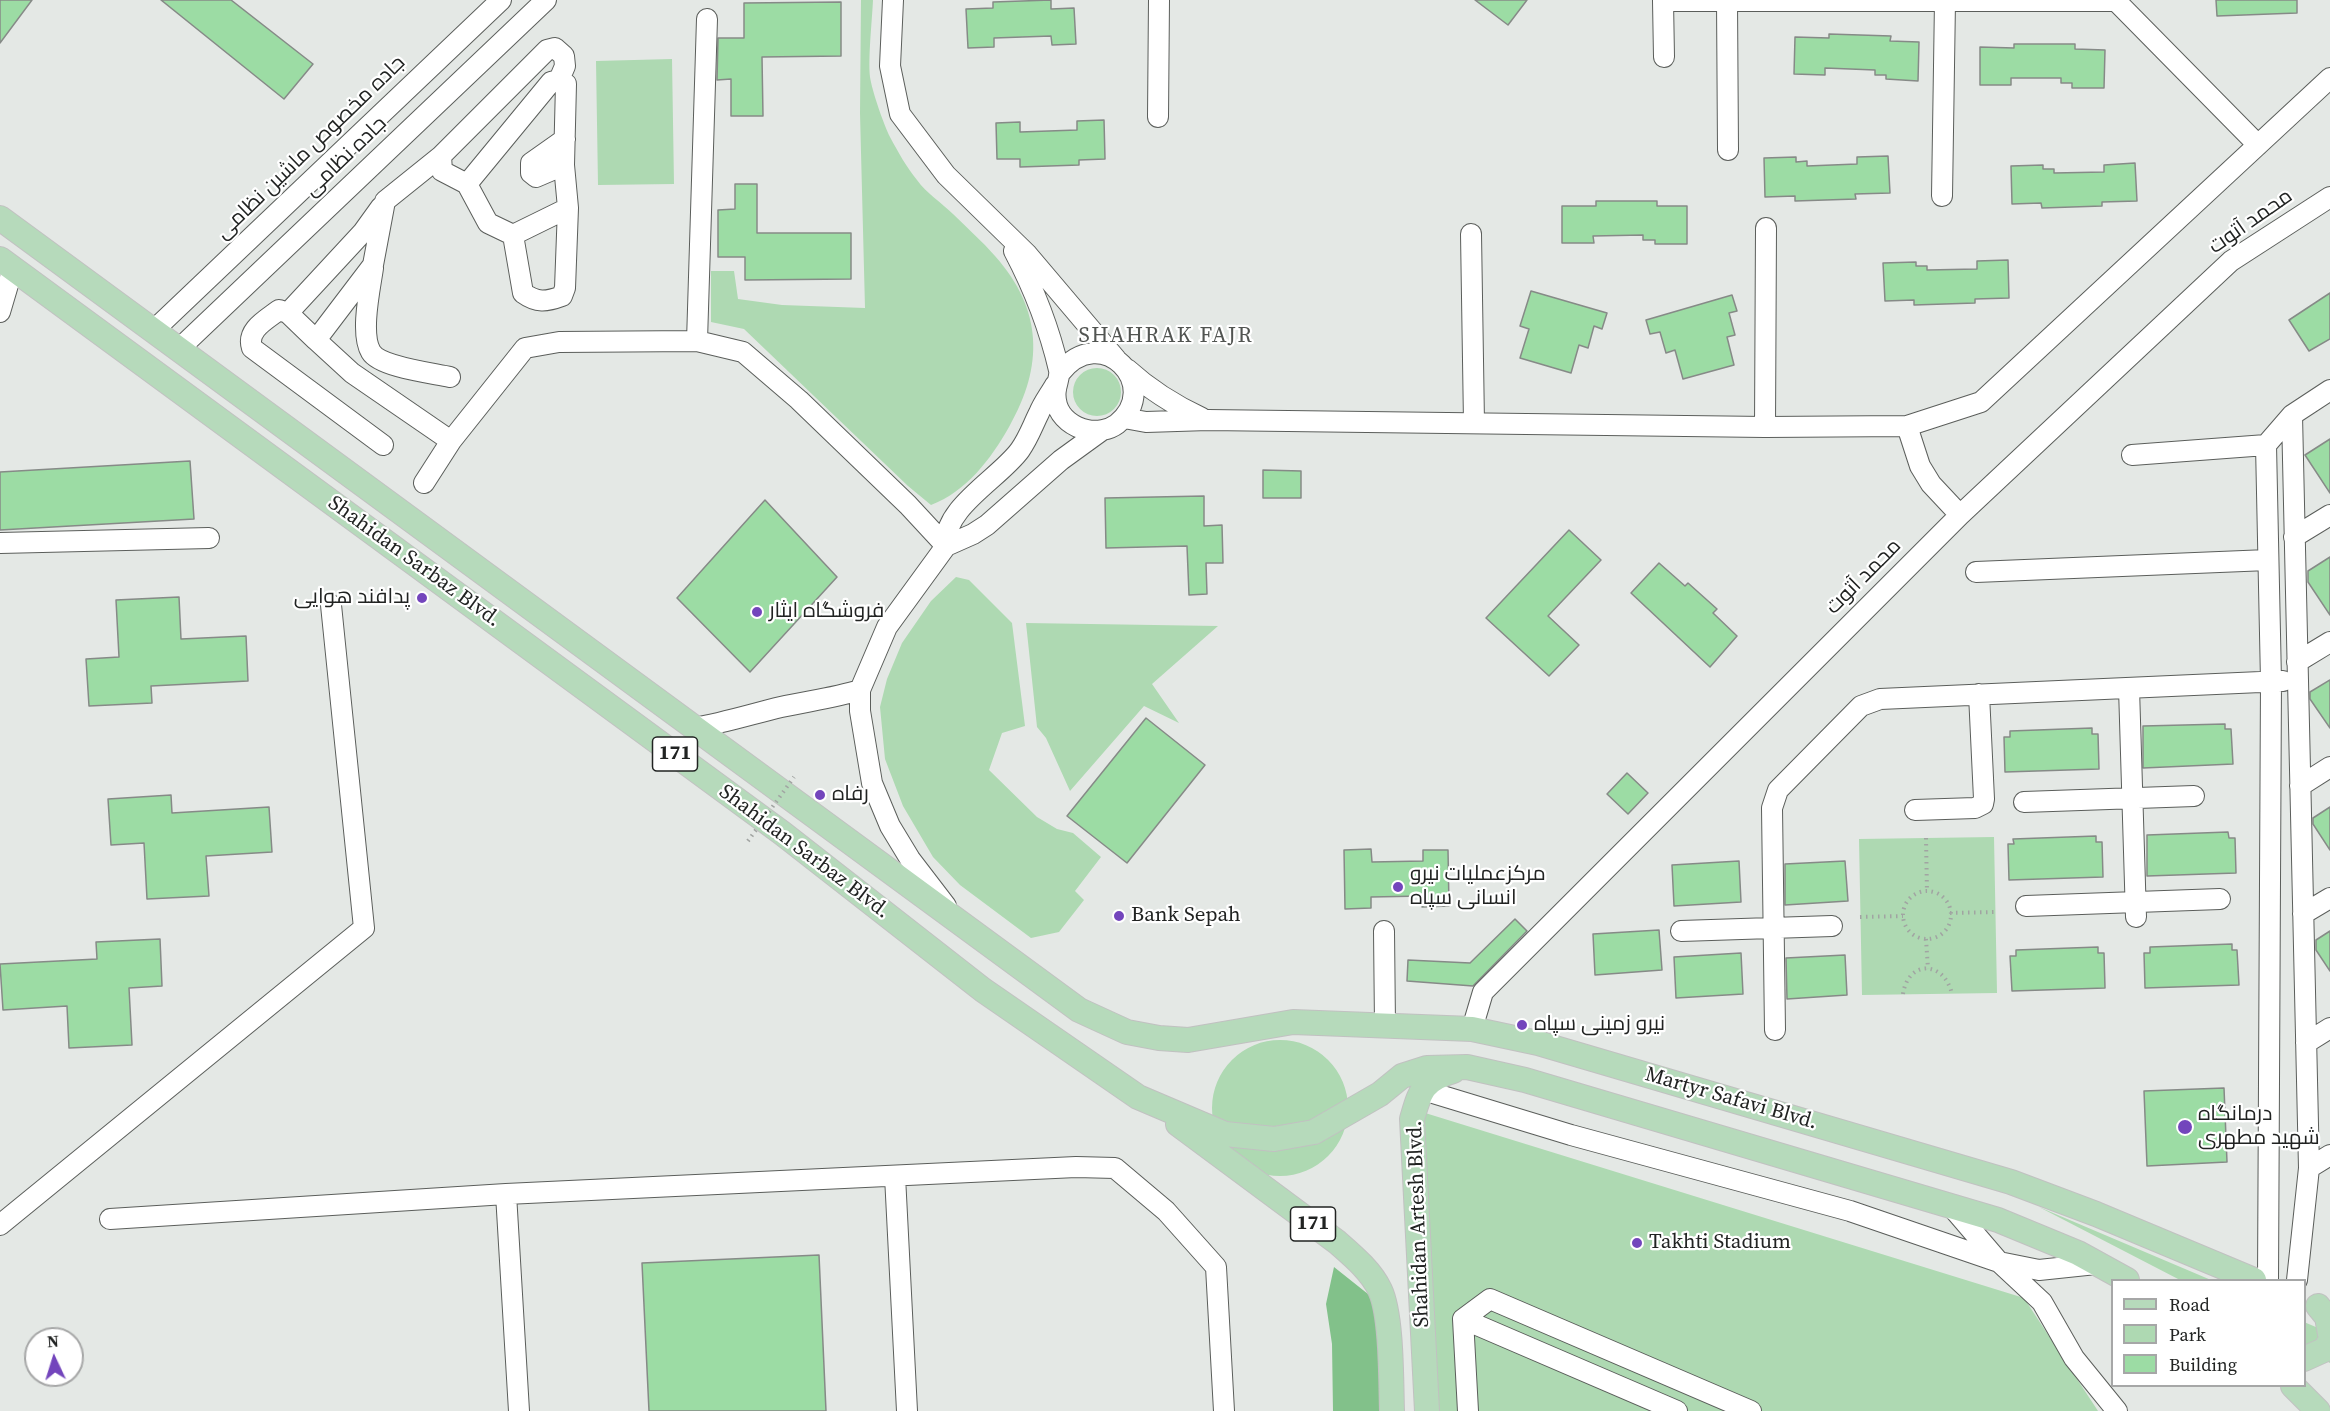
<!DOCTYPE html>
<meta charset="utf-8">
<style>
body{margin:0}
#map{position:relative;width:2330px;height:1411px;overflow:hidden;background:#e4e8e5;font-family:"Source Serif 4",serif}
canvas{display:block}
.legend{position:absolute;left:2111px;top:1279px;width:195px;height:108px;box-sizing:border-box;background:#fff;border:2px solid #a6a7a7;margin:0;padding:8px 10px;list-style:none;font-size:18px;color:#212322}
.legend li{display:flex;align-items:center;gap:12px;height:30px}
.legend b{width:30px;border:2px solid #a6a7a7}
.north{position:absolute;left:24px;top:1327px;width:60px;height:60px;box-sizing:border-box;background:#fff;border:2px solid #a6a7a7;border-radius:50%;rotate:356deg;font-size:16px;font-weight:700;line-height:24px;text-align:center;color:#212322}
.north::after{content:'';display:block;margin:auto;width:21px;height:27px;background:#7345bc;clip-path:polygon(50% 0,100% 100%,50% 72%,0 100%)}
</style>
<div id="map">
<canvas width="2330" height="1411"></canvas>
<ul class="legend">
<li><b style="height:8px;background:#b6dabb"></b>Road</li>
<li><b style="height:16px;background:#aed9b2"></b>Park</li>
<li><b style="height:16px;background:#9cdca4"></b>Building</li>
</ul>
<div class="north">N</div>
</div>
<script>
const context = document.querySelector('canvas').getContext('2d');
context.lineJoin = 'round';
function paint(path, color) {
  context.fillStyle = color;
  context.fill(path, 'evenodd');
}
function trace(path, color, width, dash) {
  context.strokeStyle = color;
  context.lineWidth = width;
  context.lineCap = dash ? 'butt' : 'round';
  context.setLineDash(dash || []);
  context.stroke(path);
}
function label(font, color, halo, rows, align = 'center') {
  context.font = font + ' "Source Serif 4",Cairo,serif';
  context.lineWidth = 4.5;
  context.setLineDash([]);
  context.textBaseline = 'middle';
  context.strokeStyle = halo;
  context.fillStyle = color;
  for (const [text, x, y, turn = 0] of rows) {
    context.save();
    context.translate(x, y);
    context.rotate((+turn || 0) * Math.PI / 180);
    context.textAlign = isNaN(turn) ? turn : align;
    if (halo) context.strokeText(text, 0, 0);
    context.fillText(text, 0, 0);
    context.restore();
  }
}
paint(new Path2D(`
 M861,0H873C872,22 868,57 870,77C872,91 884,125 890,137C898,152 907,168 917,180C926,193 942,203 953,214C967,228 982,241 995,256C1043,310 1044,366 1009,427C991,459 966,492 931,505L908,486L744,329L711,322V271H734L738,299L782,305L865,308L860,113Z
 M672,59L674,184L598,185L596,61Z
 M1073 392a24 24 0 1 1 48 0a24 24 0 1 1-48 0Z
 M956,577L969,580L1012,623L1025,726L1002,733L989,770L1037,817L1057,829L1073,833L1101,857L1075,891L1084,900L1059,932L1031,938L960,885L933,857L903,806L885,759L880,707L887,679L902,643L931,601Z
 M1026,623L1218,626L1152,684L1179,723L1144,706L1070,791L1046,738L1037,727Z
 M1994,837L1997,993L1862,995L1859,839Z
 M1212 1108a68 68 0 1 1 136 0a68 68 0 1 1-136 0Z
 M1422,1112L2024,1298L2098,1411H1439Z
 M2039,1207L2211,1280H2180Z
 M2304,1322L2330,1333V1363L2305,1349Z`), '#aed9b2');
paint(new Path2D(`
 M1334,1267L1373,1298L1380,1344L1383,1411H1333L1332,1344L1326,1304Z`), '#82c18a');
const building = new Path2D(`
 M0,0H32L0,43Z
 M161,0H231L313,64L284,99Z
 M1051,0V9L1074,8L1076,44L1052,45L1051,36L994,38V47L968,48L966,9L993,8V2Z
 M1475,0H1527L1508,25Z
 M2216,0H2297V13L2217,16Z
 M841,2V56L762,57L763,116H731V79L717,80L718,38H744V3Z
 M1829,34L1891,36L1890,41L1919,42L1918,81L1886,79V75H1875V70L1825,68V75L1794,74L1795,37L1829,38Z
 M2014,44H2075V49L2105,50L2104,88H2072V83H2061V78H2011V85H1980V47L2014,48Z
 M1104,120L1105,159L1079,160V165L1020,167V159H997L996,123L1020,122V132L1077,130V121Z
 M1888,156L1890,193L1855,194L1856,199L1795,201V196L1765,197L1764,158L1796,157V162L1807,161V166L1857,164V157Z
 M2135,163L2137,201L2102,202V206L2042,208L2041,203L2012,204L2011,166L2043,165V169H2054V173L2104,172V165Z
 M735,184H757V233H851V279L745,280V257H718V210L735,209Z
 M1596,201H1657V206H1687V244H1655V240H1643V235L1593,236L1594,243H1562V206H1596Z
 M2008,260L2009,298L1975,299V303L1914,305V300L1885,301L1883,263L1916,262V266H1927V270L1977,269V261Z
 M1531,291L1607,313L1602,329L1594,326L1588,348L1579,345L1571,373L1520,358L1529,329L1520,326Z
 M2330,293V339L2309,351L2289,320Z
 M1732,295L1737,311L1729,313L1735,335L1727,337L1734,365L1683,379L1675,350L1666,353L1660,332L1650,334L1646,320Z
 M2330,439V493L2305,455Z
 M190,461L194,519L0,530V472Z
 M1263,470L1301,471V498H1263Z
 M1204,496V526L1222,525L1223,563H1206L1207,594L1189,595L1187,546L1106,548L1105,498Z
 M765,500L837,577L750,672L677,598Z
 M1569,530L1601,560L1548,616L1579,645L1549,676L1486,618Z
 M2330,557V615L2308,582V571Z
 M1659,563L1685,586L1688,583L1717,609L1713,613L1737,636L1710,667L1631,593Z
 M179,597L181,639L246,636L248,681L151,686L152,703L89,706L86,659L119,657L116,600Z
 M2330,680V728L2310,699V692Z
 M1146,718L1205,765L1127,863L1067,816Z
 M2225,724V729H2231L2233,764L2143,768V726Z
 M2092,728V734H2098L2099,769L2005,772L2004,737H2010V731Z
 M1627,773L1648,793L1628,814L1607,794Z
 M171,795L172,813L269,807L272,852L206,856L209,896L147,899L144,843L111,845L108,799Z
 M2330,807V850L2313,824V818Z
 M2228,832L2229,838H2235L2236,873L2147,876V835Z
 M2096,836V842H2102L2103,877L2009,880L2008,844H2014L2013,839Z
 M1371,849L1372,862L1423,861V850H1448L1449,906L1422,907V896L1371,897V908L1345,909L1344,850Z
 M1739,861L1741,902L1674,906L1672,865Z
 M1845,861L1848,901L1785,905V864Z
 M1515,919L1527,931L1473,986L1407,981L1408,960L1470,963Z
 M1659,930L1662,970L1595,975L1593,934Z
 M2330,931V971L2316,950V940Z
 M160,939L162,986L129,988L132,1045L69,1048L67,1006L3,1010L0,964L97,959L96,942Z
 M2232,944V950H2237L2239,985L2145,988L2144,953H2150V947Z
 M2098,947V953H2104L2105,988L2012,991L2010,956H2016V950Z
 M1741,953L1743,994L1676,998L1674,957Z
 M1845,955L1847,995L1787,999L1786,958Z
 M2224,1088L2227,1162L2147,1166L2144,1091Z
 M819,1255L826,1411H649L642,1263Z`);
paint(building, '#9cdca4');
trace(building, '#868a87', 1.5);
const minor = new Path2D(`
 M893,0L890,66L900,114L946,175L1027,254L1116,359
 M1727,1L1728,150
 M1664,57L1663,1H2116L2258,145
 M1158,117L1159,0
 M441,156L385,201L373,265L316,340L352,373L451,441
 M564,165L536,177L531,173V163L565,139
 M467,184L551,82L559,80L566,84L564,165L568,208L565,288L562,296C546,302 537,303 523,293L513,235L488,223L467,184L442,171L441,156L547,50L555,48L564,56L565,66L559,80
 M1942,196L1945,1
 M1471,234L1474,423
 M513,235L568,208
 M1014,251C1034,289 1049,327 1059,370C1061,380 1052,388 1057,405C1061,418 1073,427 1087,430C1097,432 1109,430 1117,424C1164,386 1101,320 1060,373
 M373,268C370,289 360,334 371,352C380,367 432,373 450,377
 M0,312L13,268
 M288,313L363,232L381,207
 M153,331L501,0
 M316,340L288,313L279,310C266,320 246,330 252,348L383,445
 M697,341L707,19
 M179,349L546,0
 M1127,369C1150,390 1174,405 1202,418
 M2292,415L2309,1168L2297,1280
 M1124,418L1146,422L1208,420L1765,427L1907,426L1981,402L2330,78
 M1907,426L1920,466L1931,484L1960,515
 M1765,427L1766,228
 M2132,455L2266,445
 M424,483L451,441L525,348L559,342L697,341L743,352L799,400L908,505L946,546
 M2294,537L2330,515
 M0,543L209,538
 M946,546C942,508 1000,478 1020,450C1029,437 1032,427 1039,413C1043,403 1050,394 1055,385
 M1976,572L2268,560
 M2297,662L2330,642
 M2129,688L2136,917
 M694,728C724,723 752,714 781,707C808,701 834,698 860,690
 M2300,786L2330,767
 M2024,802L2194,796
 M1915,810L1975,808L1983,804L1984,799L1979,694
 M946,906L910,859L890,826L872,783L860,711V690L887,627L946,546L973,534L987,525L1061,460L1101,431
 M2026,906L2220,899
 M2303,914L2330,898
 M1384,931L1385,1025
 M1681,931L1832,926
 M1472,1029L1483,992L1960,515L2231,261L2330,197
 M1775,1030L1772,808L1778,790L1861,706L1880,699L2283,681
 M2306,1043L2330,1028
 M1423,1090L1571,1135L1850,1211L1999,1262L2039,1270L2096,1264
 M2309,1168L2330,1155
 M895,1176L907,1411
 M506,1194L519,1411
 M1951,1206L1999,1262L2042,1302L2074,1358L2117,1411
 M110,1219L506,1194L1076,1167L1115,1168L1166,1211L1216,1267L1224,1411
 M0,1225L364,928L331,605
 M2268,1280L2271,681L2266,445L2292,415L2330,390
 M1463,1319L1677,1411
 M1468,1411L1463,1319L1490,1299L1751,1411`);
const major = new Path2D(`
 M0,218L1079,1010L1127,1032L1159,1038L1188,1040L1293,1022L1472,1029L1538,1043L2011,1182L2096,1214L2254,1280
 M0,259L782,833L983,990L1138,1097L1225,1134L1274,1139L1314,1132L1380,1094L1402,1076L1427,1068L1467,1067L1525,1080L1998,1220L2078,1253L2127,1280
 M1178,1124L1337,1242C1353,1256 1371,1271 1380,1290C1392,1315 1391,1382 1392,1411
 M2318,1306L2327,1317L2330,1334
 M2304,1359L2324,1350L2330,1342
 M2293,1386L2318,1411
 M1427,1411L1412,1119C1420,1091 1423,1080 1453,1071`);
trace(minor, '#5b5e5b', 22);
trace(major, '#c1c1c1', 26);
trace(new Path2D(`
 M1926,838L1927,892
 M1903 915a24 24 0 1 1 48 0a24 24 0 1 1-48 0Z
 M1950,913L1995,912
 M1860,917L1903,916
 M1926,939L1928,969
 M1903,994C1908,960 1944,960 1952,994`), '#a1a4a2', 4, [1.5, 4.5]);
trace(minor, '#fff', 20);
trace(major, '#b6dabb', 24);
trace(new Path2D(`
 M748,841L794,777`), '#a1a4a2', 4, [1.5, 4.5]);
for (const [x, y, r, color] of [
 [422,598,6,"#7345bc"],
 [757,612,6,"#7345bc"],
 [820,795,6,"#7345bc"],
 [1398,887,6,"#7345bc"],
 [1119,916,6,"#7345bc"],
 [1522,1025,6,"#7345bc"],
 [2185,1127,8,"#7345bc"],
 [1637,1243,6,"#7345bc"]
]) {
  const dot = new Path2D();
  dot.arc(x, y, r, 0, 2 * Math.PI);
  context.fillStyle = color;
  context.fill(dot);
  trace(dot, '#fff', 2);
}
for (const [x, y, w] of [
 [675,754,45],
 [1313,1224,45]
]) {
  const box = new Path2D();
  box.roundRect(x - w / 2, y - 17, w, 34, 4.5);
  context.fillStyle = '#fff';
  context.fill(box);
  trace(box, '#212322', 1.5);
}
label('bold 20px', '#212322', null, [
 ["171",675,754],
 ["171",1313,1224]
]);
label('21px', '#212322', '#fff', [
 ["جاده مخصوص ماشین نظامی",311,148,-44],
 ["جاده نظامی",346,157,-44],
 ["محمد آتوت",2251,222,-35],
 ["Shahidan Sarbaz Blvd.",414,562,36],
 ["محمد آتوت",1864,577,-45],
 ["Shahidan Sarbaz Blvd.",804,852,37],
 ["Martyr Safavi Blvd.",1731,1099,16],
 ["Shahidan Artesh Blvd.",1419,1224,-92]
]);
label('21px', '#212322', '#fff', [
 ["پدافند هوایی",410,598,"right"],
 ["فروشگاه ایثار",769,612],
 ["رفاه",832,795],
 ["مرکزعملیات نیرو",1410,875],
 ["انسانی سپاه",1410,899],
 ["Bank Sepah",1131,916],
 ["نیرو زمینی سپاه",1534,1025],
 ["درمانگاه",2198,1115],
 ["شهید مطهری",2198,1139],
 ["Takhti Stadium",1649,1243]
], 'left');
context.letterSpacing = '1.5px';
label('22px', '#515451', '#fff', [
 ["SHAHRAK FAJR",1166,336]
]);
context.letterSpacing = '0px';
</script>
